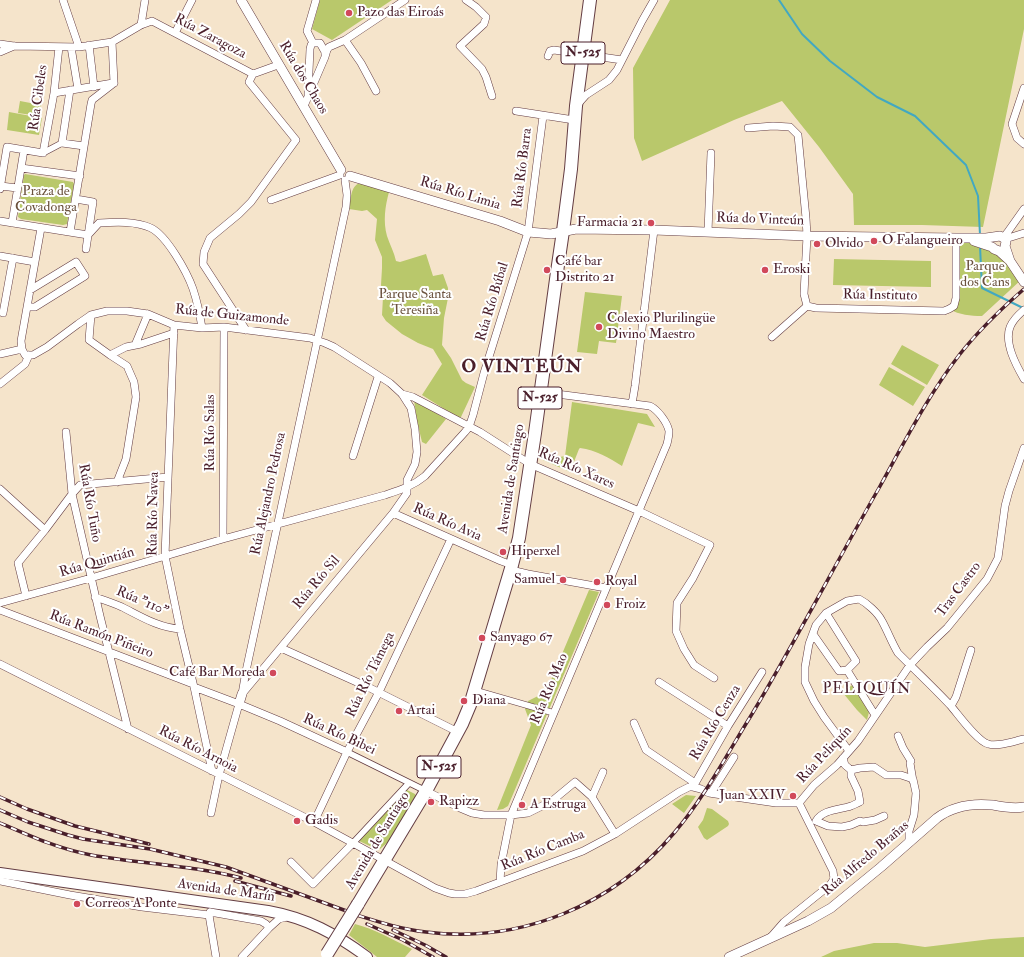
<!DOCTYPE html>
<meta charset="utf-8">
<style>
body{margin:0}
canvas{display:block;background:#f5e4cb}
</style>
<canvas width="1024" height="957"></canvas>
<script>
const context = document.querySelector('canvas').getContext('2d');
context.lineJoin = 'round';
function paint(path, color) {
  context.fillStyle = color;
  context.fill(path, 'evenodd');
}
function trace(path, color, width, dash) {
  context.strokeStyle = color;
  context.lineWidth = width;
  context.lineCap = dash ? 'butt' : 'round';
  context.setLineDash(dash || []);
  context.stroke(path);
}
function label(font, color, halo, rows, align = 'center') {
  context.font = font + ' "IM FELL Double Pica",serif';
  context.lineWidth = 4;
  context.setLineDash([]);
  context.textBaseline = 'middle';
  context.strokeStyle = halo;
  context.fillStyle = color;
  for (const [text, x, y, turn = 0] of rows) {
    context.save();
    context.translate(x, y);
    context.rotate((+turn || 0) * Math.PI / 180);
    context.textAlign = isNaN(turn) ? turn : align;
    if (halo) context.strokeText(text, 0, 0);
    context.fillText(text, 0, 0);
    context.restore();
  }
}
paint(new Path2D(`
 M320,0H392L332,40L312,29Z
 M670,0H1024V29L983,227L922,225H854L853,194L819,147L782,101L734,120L642,161L634,138L633,68Z
 M20,101L41,105L39,116L18,113Z
 M9,112L42,118L39,135L7,130Z
 M25,174L73,182L74,184L67,224L63,225L21,219L18,217L24,175Z
 M360,183L389,192C385,207 383,221 387,236C390,245 394,252 396,261L400,262L426,254L433,276L443,274L448,288V298L444,318L442,345L451,358L462,380L466,383L475,387L461,417H457L422,395L442,364L433,349L418,343L402,334L386,321L382,315L383,297L381,285L382,268V257L375,240L377,219L367,210L362,211L349,209C351,200 350,186 360,183Z
 M956,238L995,249L1022,279L982,316C970,316 960,315 949,309L954,306Z
 M834,259L931,261V287L833,285Z
 M585,292L622,296L616,343L599,341L597,354L577,352Z
 M902,345L939,365L927,385L891,364Z
 M889,367L925,387L913,406L879,385Z
 M414,400L446,419L426,444L422,442L417,421Z
 M572,402L647,414L655,427L638,423L622,466C609,458 596,450 580,448L579,449L570,472L543,460L565,456Z
 M589,590L599,592L508,806L503,809L497,810L531,725L525,709L528,701L546,692Z
 M852,685L864,703L869,712L867,720L857,710L843,693Z
 M405,789L415,794L416,796L388,842L380,849L372,847L357,840Z
 M686,795L696,796L684,813L672,804Z
 M707,808L712,809L728,821L729,824L728,826L707,840L704,838L698,827L703,820Z
 M355,924C375,929 393,940 412,949L405,957H377L349,935Z
 M1024,937V957H821L834,951L874,943H897L925,947L991,939Z`), '#b9c86b');
trace(new Path2D(`
 M779,0L802,34L830,61L877,97L915,116L966,165L978,196L980,235
 M980,246L982,288L1023,308`), '#42a8c2', 2);
const pedestrian = new Path2D(`
 M43,153L62,143
 M474,690L554,713
 M347,752L426,791
 M353,843L409,783`);
const minor = new Path2D(`
 M63,0L79,47
 M466,0L476,7L486,17L484,24L460,46L482,69L486,77L492,96
 M141,25L145,0
 M175,33L192,0
 M345,40L361,63L376,91
 M112,42L114,83
 M313,43L307,31L316,0
 M313,43H320L325,52V55
 M0,44L14,46L79,47L112,42L141,25L152,21L253,74L278,65
 M89,45L94,87
 M71,47L78,89
 M0,52L14,46
 M548,56L550,51L554,50L622,60
 M1024,88L1012,124L1017,138L1024,144
 M70,90L62,143L84,146
 M54,93L113,83
 M308,94L310,49L311,45L313,43
 M578,104L586,95L609,80L617,70L642,21L654,0
 M304,106L325,57L327,50L329,47L345,40L405,0
 M516,111L574,120
 M748,128L773,126L790,127L798,135L806,218L807,236L804,294L807,306L816,308L944,311L949,309L954,306L956,298V238
 M21,168L80,176
 M1,186L17,188
 M0,189L7,147L43,153L54,93L59,47
 M76,199L93,202L86,249
 M271,200L340,175
 M0,221L88,235
 M12,223L24,150
 M41,228L21,341L22,349L25,355H33L47,347L78,324L91,315L107,311H127L148,314L174,325L202,328L224,327L310,338L325,343L334,347L390,383L402,394L411,408L415,429L417,452L415,464L407,480V493L393,513L242,694
 M70,232L91,104L92,100L114,83
 M708,232L711,153
 M88,235L99,223C116,222 136,221 151,228C167,236 187,272 193,289C197,301 200,315 202,328
 M1003,238L1007,233L1024,209
 M1005,239L1024,233
 M0,256L35,262
 M27,307H35L85,276L76,262L30,290
 M1024,310C1018,315 1013,320 1010,327C1004,343 1016,365 1024,379
 M3,313L13,258
 M91,315L89,340L110,355L127,366L134,382L136,397L126,459L117,482
 M174,325L165,556L180,629L194,687L212,771
 M246,330L203,264L204,252L210,238L239,214L251,202L296,140L249,82L253,74
 M772,337L807,306
 M135,345L148,314
 M0,354L22,349
 M110,355L126,347L141,344L174,333
 M0,384L25,364L29,355
 M402,394L413,397L480,432L530,464L639,511L710,545L693,578L677,603L676,631L684,649L694,665L714,678
 M632,404L635,386L654,230
 M66,432L72,494L100,616L128,729
 M353,456L378,377
 M0,489L45,530
 M393,513L501,561L512,565
 M223,539L224,327
 M511,570L528,574L606,588
 M26,596L18,563L45,530L72,494L80,485L168,477
 M95,597C104,600 113,603 122,607C140,616 159,628 180,629
 M0,603L91,578L223,539L385,495C400,490 413,486 425,476L465,432L469,427L473,415L484,373L528,232L543,116
 M0,610L193,684
 M826,613L856,661L847,670
 M813,634L839,671L847,670
 M281,648L370,688L458,732
 M0,664L314,822L384,860L435,888L449,893L455,894H465L476,891L583,851L615,834L679,792L689,787H693L701,789L709,793L735,797L776,803H799
 M847,670L875,715
 M659,682L728,726
 M194,687L239,704L280,721L347,752
 M242,694L246,671L346,207L347,195L345,180
 M951,706L956,697L971,650
 M634,723L646,750L695,783
 M898,736L903,748L911,761L910,763L913,781
 M849,751L824,717L814,701L805,682V667L809,644L816,625L826,613L847,601L859,599C867,603 878,613 882,621C888,632 892,643 898,653C915,670 933,687 950,705C958,714 977,741 988,744C998,747 1014,741 1024,739
 M843,758L845,765L851,770L860,768L874,767L886,775H901L913,779L916,793L914,815L909,831V843
 M693,787L728,726L762,672
 M426,791L460,808L472,813L484,815H511L528,813L552,801L575,782L592,797L615,834
 M711,793L734,757
 M592,797L603,772
 M799,803L814,785L837,765L858,741L910,665L927,647L947,628L987,579L998,558L1005,506L1009,491L1024,448
 M211,813L219,775L239,704
 M816,821C823,809 840,810 851,806C854,805 857,803 860,802L858,791L851,776V770
 M816,821L828,826L842,827L851,825L860,821L863,822L875,820L884,816
 M314,822L347,752L379,692L451,539
 M291,862L313,884L353,843
 M0,881L70,895L142,907L209,915
 M500,882L501,865L511,815L667,444C668,440 669,436 669,431C667,422 658,410 650,406L541,392
 M210,912L261,921L266,924L269,928
 M210,912L209,915L216,957
 M770,938L784,922L830,885L834,879L833,871L799,803
 M242,957L269,928L279,919L290,916`);
const tertiary = new Path2D(`
 M241,0C274,57 308,113 341,170
 M350,176L500,221L528,232L540,233L551,234L576,229L654,230L807,236L956,238H986L1000,236L1005,239L1006,242L1005,246L1010,261
 M974,241L992,247L994,249L999,251L1010,261L1024,282
 M239,704L242,694
 M729,957L808,921L831,908L881,867L937,818C954,805 973,803 993,805C1003,807 1014,809 1024,807`);
const secondary = new Path2D(`
 M0,873L268,911C307,918 336,934 367,957`);
const trunk = new Path2D(`
 M358,904L426,791L462,724L470,705L512,565L519,538L535,433L557,272L563,231L571,169L576,106L590,0`);
trace(pedestrian, '#643d43', 7);
trace(minor, '#643d43', 8);
trace(tertiary, '#643d43', 10);
trace(secondary, '#643d43', 12);
trace(trunk, '#643d43', 14);
trace(pedestrian, '#fff', 5.5);
trace(minor, '#fff', 7);
trace(tertiary, '#fff', 9);
trace(secondary, '#fff', 10);
trace(trunk, '#fff', 12);
const rail = new Path2D(`
 M0,797L27,809L75,826L149,844
 M0,810L28,822L68,835L83,839L150,849L226,867L352,913
 M0,823C30,836 59,849 91,855C141,864 192,865 241,878
 M235,881L291,896
 M347,912C373,920 399,929 426,932C521,944 613,905 674,833C705,797 727,754 752,714C796,640 836,563 879,488C904,443 928,395 960,354C979,330 1001,309 1024,289
 M367,924L403,940L433,957
 M393,930L425,945L446,957`);
trace(rail, '#4a1f2b', 3.5);
trace(rail, '#fff', 2, [6]);
const trunkBridge = new Path2D(`
 M327,954L358,904`);
trace(trunkBridge, '#643d43', 14, []);
trace(trunkBridge, '#fff', 12);
for (const [x, y, r, color] of [
 [349,13,4,"#d1495b"],
 [651,223,4,"#d1495b"],
 [874,241,4,"#d1495b"],
 [817,244,4,"#d1495b"],
 [547,270,4,"#d1495b"],
 [765,270,4,"#d1495b"],
 [599,327,4,"#d1495b"],
 [503,552,4,"#d1495b"],
 [563,580,4,"#d1495b"],
 [597,582,4,"#d1495b"],
 [607,605,4,"#d1495b"],
 [482,638,4,"#d1495b"],
 [273,673,4,"#d1495b"],
 [464,701,4,"#d1495b"],
 [399,711,4,"#d1495b"],
 [793,796,4,"#d1495b"],
 [431,802,4,"#d1495b"],
 [522,805,4,"#d1495b"],
 [297,821,4,"#d1495b"],
 [77,904,4,"#d1495b"]
]) {
  const dot = new Path2D();
  dot.arc(x, y, r, 0, 2 * Math.PI);
  context.fillStyle = color;
  context.fill(dot);
  trace(dot, '#fff', 1.5);
}
for (const [x, y, w] of [
 [583,53,44],
 [540,398,44],
 [439,767,44]
]) {
  const box = new Path2D();
  box.roundRect(x - w / 2, y - 11, w, 22, 3);
  context.fillStyle = '#fff';
  context.fill(box);
  trace(box, '#4a1f2b', 1);
}
label('bold 13px', '#4a1f2b', null, [
 ["N-525",583,53],
 ["N-525",540,398],
 ["N-525",439,767]
]);
label('14px', '#4a1f2b', '#fff', [
 ["Pazo das Eiroás",357,13],
 ["Farmacia 21",643,223,"right"],
 ["O Falangueiro",882,241],
 ["Olvido",825,244],
 ["Café bar",555,262],
 ["Distrito 21",555,278],
 ["Eroski",773,270],
 ["Colexio Plurilingüe",607,319],
 ["Divino Maestro",607,335],
 ["Hiperxel",511,552],
 ["Samuel",555,580,"right"],
 ["Royal",605,582],
 ["Froiz",615,605],
 ["Sanyago 67",490,638],
 ["Café Bar Moreda",265,673,"right"],
 ["Diana",472,701],
 ["Artai",407,711],
 ["Juan XXIV",785,796,"right"],
 ["Rapizz",439,802],
 ["A Estruga",530,805],
 ["Gadis",305,821],
 ["Correos A Ponte",85,904]
], 'left');
label('14px', '#4a1f2b', '#fff', [
 ["Rúa Zaragoza",210,37,28],
 ["Rúa dos Chaos",303,78,59],
 ["Rúa Cibeles",39,98,-82],
 ["Rúa Río Barra",523,168,-83],
 ["Rúa Río Limia",460,194,17],
 ["Rúa do Vinteún",760,220,2],
 ["Rúa Instituto",880,296,1],
 ["Rúa Río Búbal",493,302,-73],
 ["Rúa de Guizamonde",232,316,6],
 ["Rúa Río Salas",211,433,-90],
 ["Rúa Río Xares",576,469,24],
 ["Avenida de Santiago",512,479,-81],
 ["Rúa Alejandro Pedrosa",269,494,-78],
 ["Rúa Río Tuño",89,503,80],
 ["Rúa Río Navea",154,514,-89],
 ["Rúa Río Avia",447,523,24],
 ["Rúa Quintián",97,563,-16],
 ["Rúa Río Sil",317,583,-50],
 ["Tras Castro",959,590,-53],
 ["Rúa \"110\"",142,602,23],
 ["Rúa Ramón Piñeiro",101,635,21],
 ["Rúa Río Támega",371,675,-64],
 ["Rúa Río Mao",550,689,-67],
 ["Rúa Río Cenza",716,723,-59],
 ["Rúa Río Bibei",339,735,25],
 ["Rúa Río Arnoia",198,750,27],
 ["Rúa Peliquín",825,755,-47],
 ["Avenida de Santiago",378,841,-59],
 ["Rúa Río Camba",543,851,-22],
 ["Rúa Alfredo Brañas",866,859,-40],
 ["Avenida de Marín",226,891,8]
]);
label('14px', '#6b523e', '#fff', [
 ["Praza de",46,192],
 ["Covadonga",46,208],
 ["Parque",985,267],
 ["dos Cans",985,283],
 ["Parque Santa",415,295],
 ["Teresiña",415,311]
]);
context.letterSpacing = '1px';
label('15px', '#4a1f2b', '#fff', [
 ["PELIQUÍN",867,690]
]);
context.letterSpacing = '0px';
context.letterSpacing = '1px';
label('bold 18px', '#4a1f2b', '#fff', [
 ["O VINTEÚN",522,368]
]);
context.letterSpacing = '0px';
</script>
